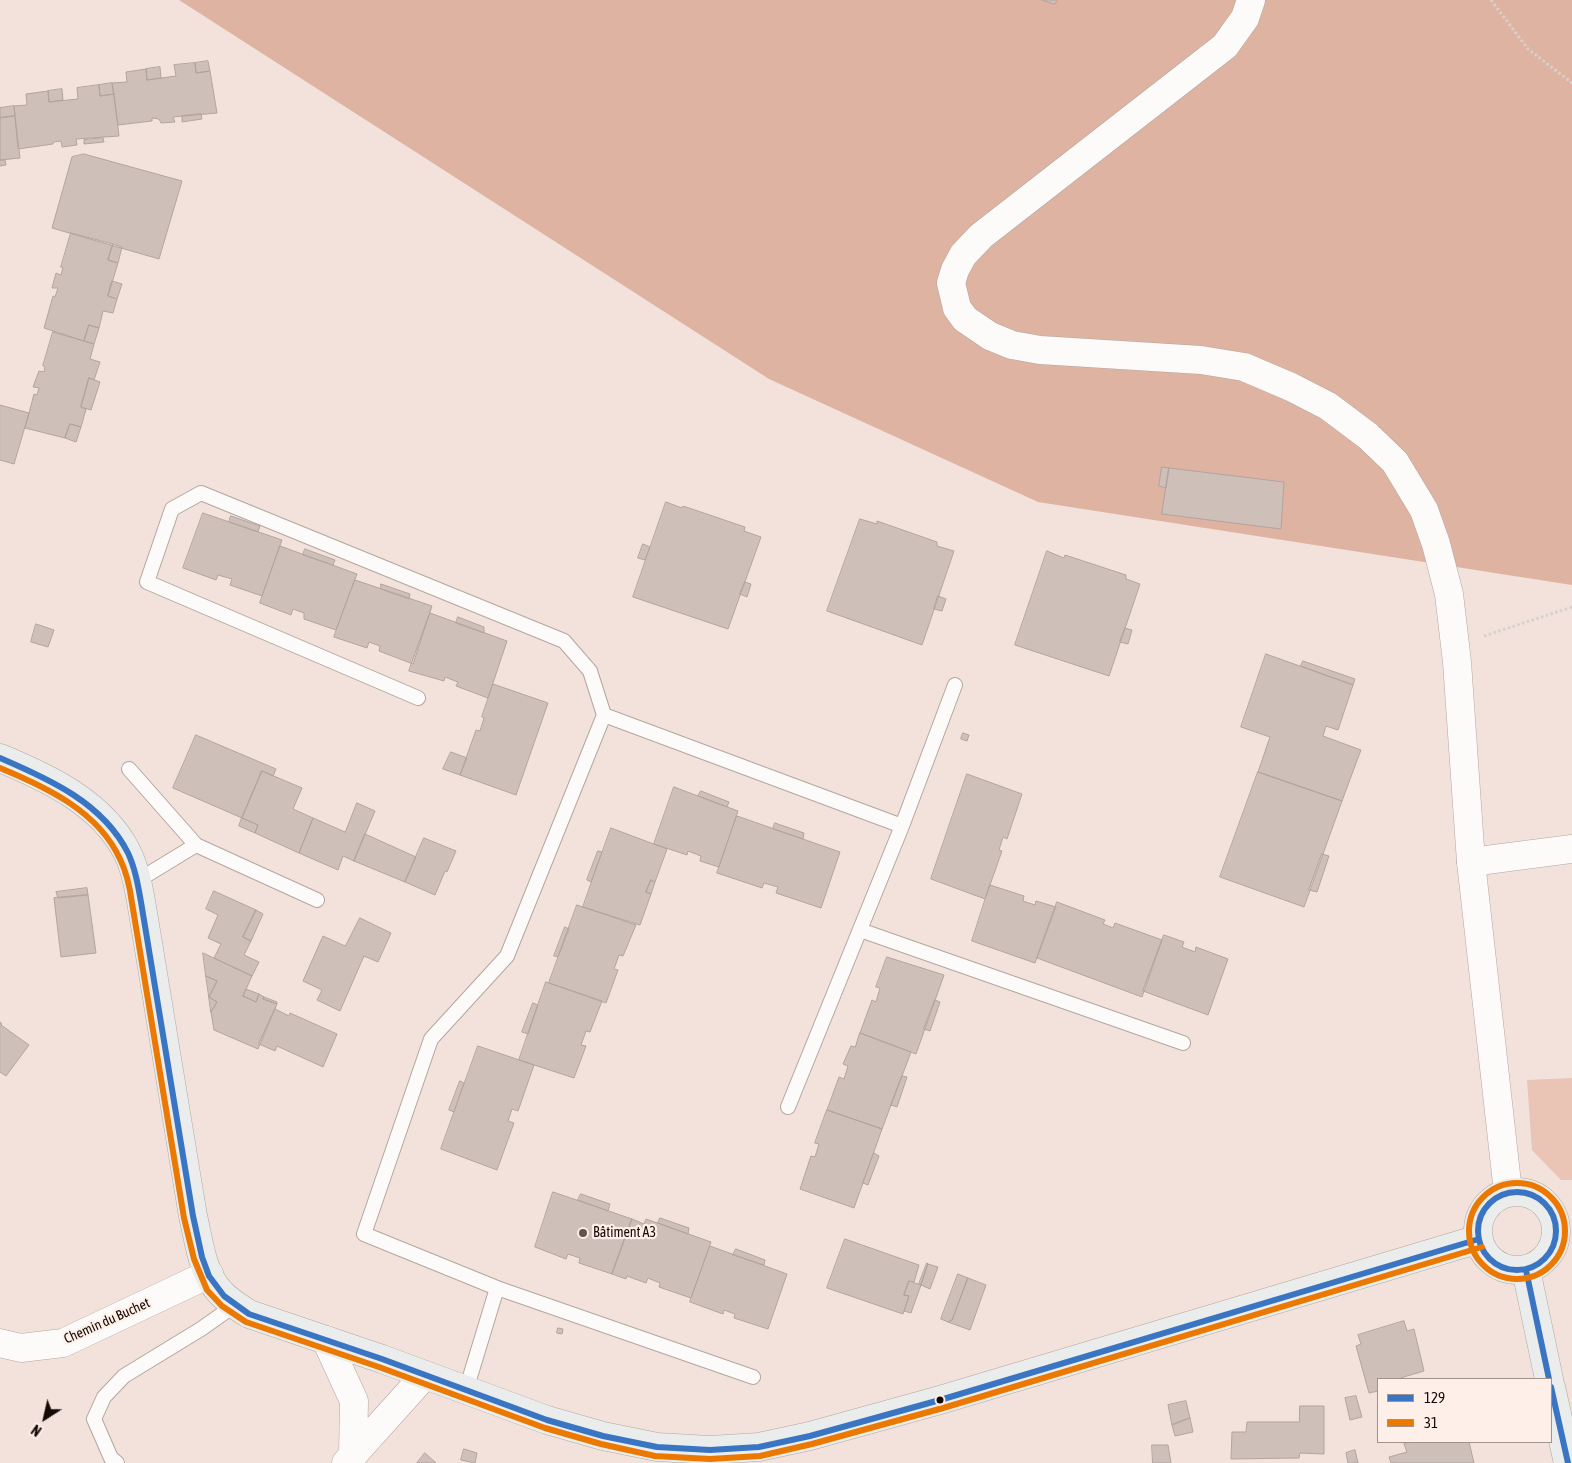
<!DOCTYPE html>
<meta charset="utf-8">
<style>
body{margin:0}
#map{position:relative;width:1572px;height:1463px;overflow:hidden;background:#f2e2db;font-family:"Asap Condensed",sans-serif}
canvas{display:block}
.legend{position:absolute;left:1377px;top:1378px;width:175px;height:65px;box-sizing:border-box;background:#feefe8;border:1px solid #a0938d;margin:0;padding:6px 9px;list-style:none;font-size:15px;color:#140905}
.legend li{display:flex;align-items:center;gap:10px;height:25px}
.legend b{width:25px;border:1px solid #a0938d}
.north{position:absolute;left:20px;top:1393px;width:50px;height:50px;-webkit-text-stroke:4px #feefe8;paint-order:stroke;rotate:215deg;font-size:14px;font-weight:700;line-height:20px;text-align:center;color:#140905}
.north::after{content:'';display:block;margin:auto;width:18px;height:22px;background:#140905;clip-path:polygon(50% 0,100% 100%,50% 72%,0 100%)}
</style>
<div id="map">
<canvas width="1572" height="1463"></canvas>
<ul class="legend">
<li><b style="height:6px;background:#3a75c4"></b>129</li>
<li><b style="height:6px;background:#eb7800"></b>31</li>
</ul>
<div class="north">N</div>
</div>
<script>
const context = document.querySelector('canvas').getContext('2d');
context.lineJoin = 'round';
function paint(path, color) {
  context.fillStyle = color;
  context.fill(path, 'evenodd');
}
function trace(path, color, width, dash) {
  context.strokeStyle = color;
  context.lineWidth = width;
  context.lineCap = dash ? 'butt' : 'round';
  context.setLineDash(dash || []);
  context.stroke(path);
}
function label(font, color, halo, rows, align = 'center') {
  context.font = font + ' "Asap Condensed",sans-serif';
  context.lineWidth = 4.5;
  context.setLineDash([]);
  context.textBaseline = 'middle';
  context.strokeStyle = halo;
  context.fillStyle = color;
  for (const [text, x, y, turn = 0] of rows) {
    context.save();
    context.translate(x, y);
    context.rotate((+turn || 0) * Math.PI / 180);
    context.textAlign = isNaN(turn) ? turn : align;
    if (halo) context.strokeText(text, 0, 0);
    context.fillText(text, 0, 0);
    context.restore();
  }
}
paint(new Path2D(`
 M1572,1078V1180H1561L1532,1150L1527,1080Z`), '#eac4b4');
paint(new Path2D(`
 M179,0H1572V585L1038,502L769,379Z`), '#dfb3a1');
const building = new Path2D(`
 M1042,0H1057L1055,4Z
 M208,61L210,71L196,73L195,63Z
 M195,63L196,73L210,71L217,113L173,117L175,122L161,123L159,119L152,118V121L118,125L112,83L127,82L126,72L146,69L147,80L176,76L174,65Z
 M160,67L161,78L147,80L146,69Z
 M112,83L114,94L100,96L99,85Z
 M99,85L100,96L114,94L119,136L76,139L77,145L62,147L61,141L53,142V144L18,149L14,106L27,105L26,94L48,91L49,102L78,99L77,88Z
 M62,89L63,100L49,102L48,91Z
 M14,106L15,116L0,118V108Z
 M201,114L202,119L182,122V116Z
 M15,116L20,158L0,160V118Z
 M103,138L104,142L84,144V140Z
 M84,154L182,181L159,259L52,228L72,157Z
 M0,160H5L6,165L0,166Z
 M71,233L113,244L108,260L118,263L108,296L117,299L113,313L103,311L99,328L89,325L84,341L44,328L53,296L55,297L58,288H52L56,273L61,275L63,267H61Z
 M113,244L122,247L118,263L108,260Z
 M112,281L122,284L117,299L108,296Z
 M89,325L99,328L94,344L84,341Z
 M53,332L94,344L90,359L100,362L94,380L89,378L81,407L86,409L81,427L70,424L65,438L25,428L34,394L37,395L39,388L33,387L39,371L44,372L45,367L43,366Z
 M89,378L100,382L91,410L81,407Z
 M0,405L29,413L14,464L0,460Z
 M70,424L81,427L76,442L65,438Z
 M1162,467L1169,468L1166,488L1159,486Z
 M1169,468L1284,482L1281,529L1162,514Z
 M666,502L682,508L683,506L745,527L744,531L761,537L728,629L633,597Z
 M203,513L282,540L262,596L230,585L232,579L218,575L216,580L183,568Z
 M231,516L260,526L258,532L229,522Z
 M860,519L877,524V521L937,542V546L954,551L922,645L827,611Z
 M643,544L650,547L645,560L638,558Z
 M280,546L357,574L336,630L304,619V613L293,609L291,615L260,603Z
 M305,549L335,560L333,565L303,555Z
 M1047,551L1064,558L1065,555L1126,575V579L1140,584L1109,676L1015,645Z
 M355,580L432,606L413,664L379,651L380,646L369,642L367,648L334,637Z
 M745,582L751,584L747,597L740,594Z
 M381,584L410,594L409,599L381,589Z
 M938,596L946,599L942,611L934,609Z
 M430,613L507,641L488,698L456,686L458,682L445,677L444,681L409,671Z
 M458,617L484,627V633L456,623Z
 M36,624L54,630L48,647L31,642Z
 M1125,628L1132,630L1128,644L1120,642Z
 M1266,654L1353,685L1338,730L1326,726L1323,736L1361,750L1342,801L1258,772L1270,737L1241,727Z
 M1303,661L1355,679L1353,685L1301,666Z
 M493,684L548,703L516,795L460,775L476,730L480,731L484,718L482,717Z
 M963,733L969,735L967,741L961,739Z
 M196,735L276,769L273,776L262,771L242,818L173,788Z
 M451,752L467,758L460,775L443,769Z
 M262,771L302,788L293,809L313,818L299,853L255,833L258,825L242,818Z
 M1258,772L1342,801L1304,907L1220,877Z
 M967,774L1022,794L1007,839L1003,837L999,850L1002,851L985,899L931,879Z
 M674,787L738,811L719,867L700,861L701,856L688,851L687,855L654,844Z
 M701,791L729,802L727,807L698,796Z
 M357,803L375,811L354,861L343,856L338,870L299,853L313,818L345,832Z
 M737,816L840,852L821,908L776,893L778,887L764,883L762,888L717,873Z
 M242,818L258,825L255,833L239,826Z
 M775,823L804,833L803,839L773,829Z
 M611,828L667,849L655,882L651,880L646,892L651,894L640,925L583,907Z
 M365,834L416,857L405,882L354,861Z
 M424,838L456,851L447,872L445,871L435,895L405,882Z
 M598,851L602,852L591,882L587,880Z
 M1322,854L1329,856L1317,892L1309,890Z
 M651,880L655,882L651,894L646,892Z
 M990,885L1024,896L1023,901L1035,905L1036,901L1056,907L1035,963L972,941Z
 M87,888L88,895L58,898L56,892Z
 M214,891L256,910L243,937L251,941L244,955L259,962L252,976L214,958L221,944L208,938L218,915L206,909Z
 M88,895L96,953L61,957L54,898Z
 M1057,902L1105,920L1103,924L1113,928L1115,923L1162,940L1142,997L1037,958Z
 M577,905L636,925L623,956L619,955L614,969L618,970L606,1003L549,983Z
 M256,910L263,914L251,941L243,937Z
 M360,918L391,933L378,962L364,956L340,1011L317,1000L322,990L303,981L323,936L345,946Z
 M565,927L569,929L558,957L554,956Z
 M1164,935L1184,942L1182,947L1195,952L1196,947L1228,959L1208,1015L1143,991Z
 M203,953L252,976L243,996L256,1002L259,994L264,997L263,999L277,1004L258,1049L214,1030L211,1012L217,1002L209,997L217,981L206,976Z
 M887,957L944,975L916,1054L860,1033L872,1000L876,1002L880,988L876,987Z
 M206,976L217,981L209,997Z
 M546,982L602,1001L590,1032L586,1031L581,1045L586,1046L574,1078L519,1060Z
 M246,989L259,994L256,1002L243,996Z
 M209,997L217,1002L211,1012Z
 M264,997L277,1002V1004L263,999Z
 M935,1000L940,1002L930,1031L924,1029Z
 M533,1003L538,1005L528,1034L522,1032Z
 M275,1009L289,1016L290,1013L337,1034L323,1067L277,1046L275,1051L259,1044Z
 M0,1022L2,1024L1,1025L29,1045L6,1076L0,1072Z
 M860,1033L911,1052L882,1129L827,1110L839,1077L844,1079L848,1066L843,1064L851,1046L855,1047Z
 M478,1046L534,1065L518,1111L512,1109L508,1121L514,1123L497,1170L441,1149Z
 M902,1076L907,1077L897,1107L891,1105Z
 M460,1081L464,1083L454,1112L449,1110Z
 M827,1110L882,1129L854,1208L800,1189L811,1156L815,1157L819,1144L815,1143Z
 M874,1153L879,1156L868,1185L863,1183Z
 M553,1192L632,1219L612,1274L579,1263L580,1258L568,1254L566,1259L535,1247Z
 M581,1194L610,1204L608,1211L578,1200Z
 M660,1218L689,1228L688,1234L658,1223Z
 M632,1219L644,1224L646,1219L711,1242L691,1298L659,1287L660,1283L648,1278L646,1283L627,1276L626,1279L612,1274Z
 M845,1239L919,1265L914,1282L909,1281L904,1295L909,1296L903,1314L827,1288Z
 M710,1246L787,1274L768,1329L734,1318L735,1314L724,1310L723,1314L690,1302Z
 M736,1249L765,1260L764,1265L733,1255Z
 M927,1263L928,1264L921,1285L919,1284Z
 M928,1264L938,1267L930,1289L921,1285Z
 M958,1274L968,1278L952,1320L948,1322L941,1319Z
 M968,1278L986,1285L970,1330L948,1322L952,1320Z
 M909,1281L921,1285L911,1313L904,1311L909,1296L904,1295Z
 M1404,1321L1407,1331L1414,1329L1424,1371L1397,1379H1378V1391L1369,1393L1356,1346L1361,1344L1358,1335Z
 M558,1328L563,1329L562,1334L557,1333Z
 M1356,1396L1362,1417L1350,1420L1345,1398Z
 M1186,1401L1190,1418L1172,1425L1168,1405Z
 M1300,1406H1324V1454L1300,1453L1299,1458L1231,1459L1232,1432H1246L1247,1422H1299Z
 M1190,1418L1193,1432L1175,1436L1172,1425Z
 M1413,1442H1469L1474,1463H1391L1389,1457L1407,1452L1404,1444Z
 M1152,1445H1168L1171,1463H1153Z
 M464,1449L477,1453L475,1463L461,1460Z
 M1355,1450L1358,1463H1348L1346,1453Z
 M425,1453L436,1463H417Z`);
paint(building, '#cec0b9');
trace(building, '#b2a49e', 1);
const service = new Path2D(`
 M418,698L147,582L172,509L201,493L564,641L590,671L604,715
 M129,769L196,845
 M137,881L196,845L317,900
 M860,930L1183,1043
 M788,1107L902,826
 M497,1288L753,1377
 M466,1390L497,1288L364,1234L431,1039L507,956L604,715L902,826L955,685
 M117,1463L111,1458L94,1419L104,1397L124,1376L201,1329L235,1305`);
const minor = new Path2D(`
 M1471,862L1572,849
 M326,1340L354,1401L353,1455L346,1463
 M0,1343L21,1348L63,1343L209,1274
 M353,1455L425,1375`);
const tertiary = new Path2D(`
 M1251,0L1245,18L1225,46L981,236L963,255L955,270L951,283L957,308L965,319L990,336L1012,345L1040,350L1201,360L1244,367L1291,387L1328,406L1368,436L1395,462L1424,510L1436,544L1449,594L1457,662L1471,862L1508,1192`);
const secondary = new Path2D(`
 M0,758C48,778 102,803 127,852C137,872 140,896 144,919L193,1216C199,1241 202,1274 221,1293C229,1302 240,1308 249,1314L382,1359L547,1420L603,1436L657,1447L710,1450L759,1447L810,1436L940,1400L1479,1239
 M1478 1231a39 39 0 1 1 78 0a39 39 0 1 1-78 0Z
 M1526,1270L1549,1379
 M1551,1387L1568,1463`);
trace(service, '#b3a6a0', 16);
trace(minor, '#b3a6a0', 29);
trace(tertiary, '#b3a6a0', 29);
trace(secondary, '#b3a6a0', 29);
trace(new Path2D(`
 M1491,0L1528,49L1572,83
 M1484,636L1572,607`), '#d6d1cf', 3, [2.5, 2.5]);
trace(service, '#fdfbfa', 14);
trace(minor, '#fdfbfa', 28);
trace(tertiary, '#fdfbfa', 28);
trace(secondary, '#eaedeb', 28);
trace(new Path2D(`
 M0,758C49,779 103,803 128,853C135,868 138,885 141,902L193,1216L202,1257L209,1276L224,1296L249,1314L382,1359L547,1420L603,1436L657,1447L710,1450L759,1447L810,1436L940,1400L1479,1239
 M1478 1231a39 39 0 1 1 78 0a39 39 0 1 1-78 0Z
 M1526,1270L1549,1379
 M1551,1387L1568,1463`), '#3a75c4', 6);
trace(new Path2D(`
 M0,768C46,787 98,811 120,859C127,873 130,888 132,903L184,1218L194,1259L207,1290L222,1306L246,1322L379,1367L545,1428L601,1444L655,1456L710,1459L760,1456L812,1444L943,1408L1482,1247
 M1469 1231a48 48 0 1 1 96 0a48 48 0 1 1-96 0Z`), '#eb7800', 6);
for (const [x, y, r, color] of [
 [583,1233,5,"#625550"],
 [940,1400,4.5,"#140905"]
]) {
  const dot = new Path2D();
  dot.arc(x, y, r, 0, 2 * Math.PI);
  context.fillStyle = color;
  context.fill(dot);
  trace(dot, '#feefe8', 2);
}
label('14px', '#140905', '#feefe8', [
 ["Bâtiment A3",593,1233]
], 'left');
label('14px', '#140905', '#feefe8', [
 ["Chemin du Buchet",107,1321,-24]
]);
</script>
